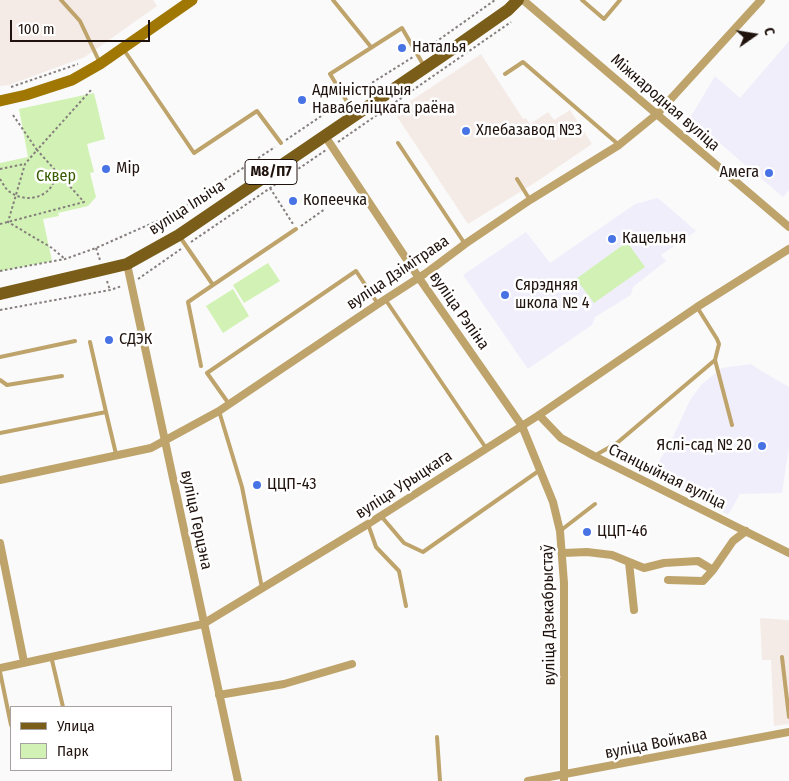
<!DOCTYPE html>
<meta charset="utf-8">
<style>
body{margin:0}
#map{position:relative;width:789px;height:781px;overflow:hidden;background:#fafafa;font-family:"Fira Sans Condensed",sans-serif}
canvas{display:block}
.legend{position:absolute;left:10px;top:706px;width:162px;height:65px;box-sizing:border-box;background:#fff;border:1px solid #a6a19f;margin:0;padding:6px 9px;list-style:none;font-size:15px;color:#20130e}
.legend li{display:flex;align-items:center;gap:10px;height:25px}
.legend b{width:25px;border:1px solid #a6a19f}
.north{position:absolute;left:729px;top:10px;width:50px;height:50px;-webkit-text-stroke:4px #fff;paint-order:stroke;rotate:77deg;font-size:14px;font-weight:700;line-height:20px;text-align:center;color:#20130e}
.north::after{content:'';display:block;margin:auto;width:18px;height:22px;background:#20130e;clip-path:polygon(50% 0,100% 100%,50% 72%,0 100%)}
.scale{position:absolute;left:10px;top:20px;width:140px;height:22px;box-sizing:border-box;border:2px solid #20130e;border-top:0;padding-left:6px;font-size:15px;line-height:18px;white-space:nowrap;color:#20130e;-webkit-text-stroke:4px #fff;paint-order:stroke}
</style>
<div id="map">
<canvas width="789" height="781"></canvas>
<ul class="legend">
<li><b style="height:6px;background:#7a5d18"></b>Улица</li>
<li><b style="height:14px;background:#d1f2b4"></b>Парк</li>
</ul>
<div class="north">С</div>
<div class="scale">100 m</div>
</div>
<script>
const context = document.querySelector('canvas').getContext('2d');
context.lineJoin = 'round';
function paint(path, color) {
  context.fillStyle = color;
  context.fill(path, 'evenodd');
}
function trace(path, color, width, dash) {
  context.strokeStyle = color;
  context.lineWidth = width;
  context.lineCap = dash ? 'butt' : 'round';
  context.setLineDash(dash || []);
  context.stroke(path);
}
function label(font, color, halo, rows, align = 'center') {
  context.font = font + ' "Fira Sans Condensed",sans-serif';
  context.lineWidth = 5;
  context.setLineDash([]);
  context.textBaseline = 'middle';
  context.strokeStyle = halo;
  context.fillStyle = color;
  for (const [text, x, y, turn = 0] of rows) {
    context.save();
    context.translate(x, y);
    context.rotate((+turn || 0) * Math.PI / 180);
    context.textAlign = isNaN(turn) ? turn : align;
    if (halo) context.strokeText(text, 0, 0);
    context.fillText(text, 0, 0);
    context.restore();
  }
}
paint(new Path2D(`
 M0,0H153L157,6L85,57L9,85L0,86Z
 M481,54L523,119L526,118L530,124L548,112L554,120L570,110L592,144L533,184L468,224L394,112Z
 M760,618L789,620V724L774,726L771,660H762Z`), '#f4ebe7');
paint(new Path2D(`
 M789,41V190L783,197L690,118L715,76L740,98Z
 M658,198L696,231L661,255L666,261L633,287L631,295L595,317L592,325L528,369L463,275L526,232L550,263L635,204Z
 M751,364L760,370L789,387V447L782,493L740,494L728,515L651,475L672,439L690,400L702,384L722,368Z`), '#f1eefb');
paint(new Path2D(`
 M94,93L105,139L87,144L94,172L90,173L96,197L88,206L58,213L59,216L43,219L52,261L0,271V163L28,157L19,109Z
 M627,242L645,267L594,303L576,279Z
 M268,263L280,281L244,303L233,285Z
 M233,289L249,316L223,333L206,306Z`), '#d1f2b4');
trace(new Path2D(`
 M423,51L495,0
 M11,87L78,64
 M351,96L413,57
 M13,115L37,150L25,164L8,222L52,248L65,259
 M286,140L336,106L339,112
 M338,142L511,22
 M0,169L25,164
 M0,179C3,183 5,189 10,192C22,201 42,200 51,187C54,183 55,177 57,172
 M270,188L293,224
 M0,224L84,202L37,150L91,90
 M301,226L325,209
 M191,242L326,150
 M96,248L100,260
 M0,271L65,259L96,248L173,214L275,147
 M138,279L181,249
 M107,281L110,290
 M0,310L110,290L122,286`), '#857e7c', 2, [2.5, 2.5]);
trace(new Path2D(`
 M61,0L80,21L100,63
 M333,0L371,47
 M582,0L604,19L620,0
 M124,50L194,153L257,111L281,143
 M505,74L523,62L619,145
 M354,113L330,74L402,28L424,66
 M398,143L465,244
 M517,179L530,200
 M180,237L213,285L296,229
 M385,299L486,448
 M90,342L106,412
 M0,357L75,341
 M715,360L732,425
 M201,366L188,302L213,285
 M0,380L7,385L62,376
 M229,404L207,373L356,271L378,304
 M219,411L242,487L262,588
 M0,433L106,412L116,454
 M594,456L617,443L715,360L719,344L717,339L697,307
 M381,516L404,543L423,552L540,470
 M368,524L376,547L399,571L406,606
 M560,531L595,504
 M51,656L63,707
 M782,657L789,717
 M0,672L11,725
 M437,737L440,781`), '#bea36b', 4);
trace(new Path2D(`
 M523,0L789,227
 M325,136L419,278L522,426L553,502L560,531L564,583V781
 M127,264L238,781
 M539,415L561,438L594,456L789,553
 M0,480L151,448L219,411L378,304L429,271L465,244L530,200L619,145L657,114L761,0
 M0,543L24,662
 M563,553L587,552L612,555L644,568L664,563L698,561L713,570L733,541L746,531
 M629,562L634,610
 M668,580L703,581L713,570
 M0,668L203,624L368,524L539,415L697,307L789,249
 M219,695L284,684L352,664
 M528,781L789,732`), '#bea36b', 8);
trace(new Path2D(`
 M0,101L26,95L72,80L100,64L192,0`), '#a07702', 11);
trace(new Path2D(`
 M0,294L127,264L179,235L451,50L508,10L518,0`), '#7a5d18', 12);
for (const [x, y, r, color] of [
 [402,48,5,"#4773e5"],
 [302,100,5,"#4773e5"],
 [466,131,5,"#4773e5"],
 [106,169,5,"#4773e5"],
 [769,173,5,"#4773e5"],
 [293,201,5,"#4773e5"],
 [612,239,5,"#4773e5"],
 [505,295,5,"#4773e5"],
 [109,340,5,"#4773e5"],
 [762,446,5,"#4773e5"],
 [257,485,5,"#4773e5"],
 [587,532,5,"#4773e5"]
]) {
  const dot = new Path2D();
  dot.arc(x, y, r, 0, 2 * Math.PI);
  context.fillStyle = color;
  context.fill(dot);
  trace(dot, '#fff', 2);
}
for (const [x, y, w] of [
 [271,172,52]
]) {
  const box = new Path2D();
  box.roundRect(x - w / 2, y - 12.5, w, 25, 4);
  context.fillStyle = '#fff';
  context.fill(box);
  trace(box, '#20130e', 1);
}
label('bold 15px', '#20130e', null, [
 ["М8/П7",271,172]
]);
label('16px', '#20130e', '#fff', [
 ["Наталья",412,48],
 ["Адміністрацыя",312,91],
 ["Навабеліцкага раёна",312,109],
 ["Хлебазавод №3",476,131],
 ["Мір",116,169],
 ["Амега",759,173,"right"],
 ["Копеечка",303,201],
 ["Кацельня",622,239],
 ["Сярэдняя",515,286],
 ["школа № 4",515,304],
 ["СДЭК",119,340],
 ["Яслі-сад № 20",752,446,"right"],
 ["ЦЦП-43",267,485],
 ["ЦЦП-46",597,532]
], 'left');
label('16px', '#20130e', '#fff', [
 ["Міжнародная вуліца",665,103,41],
 ["вуліца Ільіча",187,208,-33],
 ["вуліца Дзімітрава",398,273,-34],
 ["вуліца Рэпіна",459,311,55],
 ["Станцыйная вуліца",667,477,26],
 ["вуліца Урыцкага",404,485,-33],
 ["вуліца Герцэна",196,520,78],
 ["вуліца Дзекабрыстаў",549,615,-91],
 ["вуліца Войкава",656,744,-11]
]);
label('16px', '#385c00', '#fff', [
 ["Сквер",56,177]
]);
</script>
